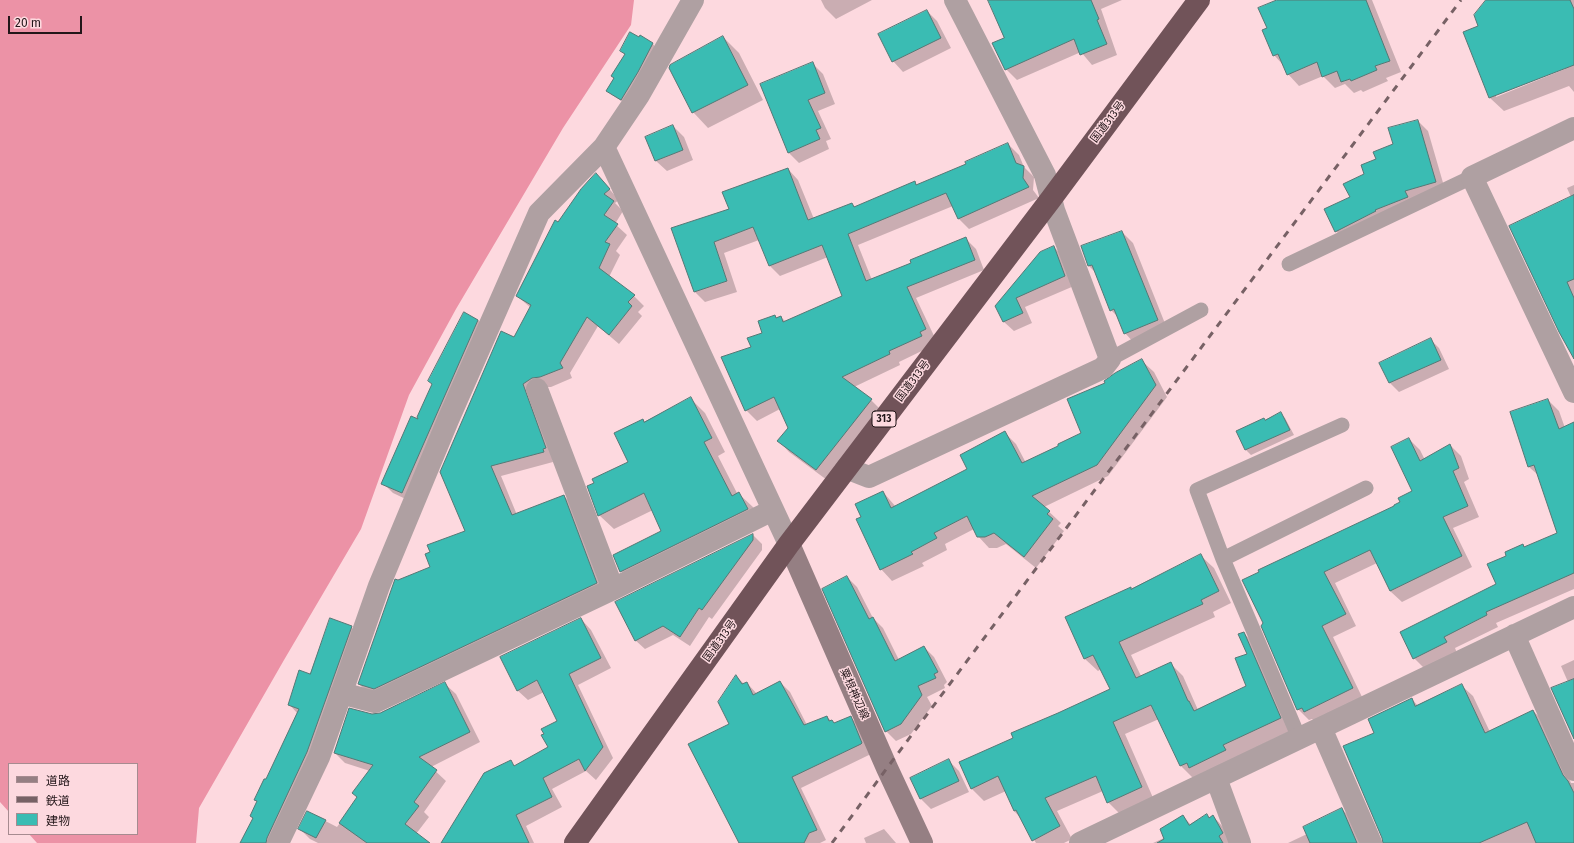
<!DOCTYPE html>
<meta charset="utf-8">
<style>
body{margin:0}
#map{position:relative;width:1574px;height:843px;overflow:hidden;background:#fdd9df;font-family:"Fira Sans","Noto Sans JP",sans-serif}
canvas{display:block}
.legend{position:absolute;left:8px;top:763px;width:130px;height:72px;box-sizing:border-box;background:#fdd9df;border:1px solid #a68b90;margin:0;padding:5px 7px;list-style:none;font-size:12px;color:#231619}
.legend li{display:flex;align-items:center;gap:8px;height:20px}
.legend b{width:20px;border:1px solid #a68b90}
.scale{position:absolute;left:8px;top:16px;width:74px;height:18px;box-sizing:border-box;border:2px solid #231619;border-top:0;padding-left:5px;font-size:12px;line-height:14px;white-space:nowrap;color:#231619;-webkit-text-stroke:3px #fdd9df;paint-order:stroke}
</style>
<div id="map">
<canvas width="1574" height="843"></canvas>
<ul class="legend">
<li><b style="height:5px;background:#957f83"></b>道路</li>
<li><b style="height:5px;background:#776165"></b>鉄道</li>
<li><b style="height:11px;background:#3abcb3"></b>建物</li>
</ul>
<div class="scale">20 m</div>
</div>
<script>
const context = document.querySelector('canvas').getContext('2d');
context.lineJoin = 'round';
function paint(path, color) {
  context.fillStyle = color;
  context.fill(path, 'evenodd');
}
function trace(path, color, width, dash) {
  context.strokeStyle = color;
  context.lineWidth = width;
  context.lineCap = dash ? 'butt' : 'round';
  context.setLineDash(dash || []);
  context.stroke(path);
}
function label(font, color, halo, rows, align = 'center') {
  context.font = font + ' "Fira Sans","Noto Sans JP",sans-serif';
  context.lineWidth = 3;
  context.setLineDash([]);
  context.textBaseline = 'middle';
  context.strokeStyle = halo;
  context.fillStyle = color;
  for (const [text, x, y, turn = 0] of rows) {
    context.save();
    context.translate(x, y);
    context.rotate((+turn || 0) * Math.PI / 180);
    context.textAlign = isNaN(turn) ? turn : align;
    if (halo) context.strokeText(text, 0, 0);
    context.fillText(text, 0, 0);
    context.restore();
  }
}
paint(new Path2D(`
 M0,0H634L631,25L563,128L456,309L409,395L361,529L284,660L199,808L196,843H37L29,834H137V764H9V812L0,802Z`), '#ec92a6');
paint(new Path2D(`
 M821,0H872L836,19L825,8Z
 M989,0H1122L1101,9L1117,55L1092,65L1081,52L1017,80L1006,69L1005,38Z
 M1279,0H1372L1401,72L1386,78L1388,81L1363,92L1361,90L1354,93L1345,84L1335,88L1323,76L1299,86L1288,74L1284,66L1274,55L1268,28Z
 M1487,0H1574V92L1569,86L1504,111L1490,98L1465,33L1479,27ZM1565,68V69L1496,97V95Z
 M927,11L937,21L951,48L903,72L893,61Z
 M723,37L739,53L763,100L708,128L693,112Z
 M652,43L657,49L626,104L612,95L607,90L614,78L612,76L625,55L622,51Z
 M813,64L823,74L835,104L818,111L831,139L826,141L829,149L799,163L788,152Z
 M1418,121L1428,131L1446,193L1346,242L1336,231L1351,197L1377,160Z
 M673,126L684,137L693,160L667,171L656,161L647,137Z
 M1008,144L1019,155L1024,167L1034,177L1033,190L1039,198L969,229L959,219L953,206L858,245L872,280L912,264L965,238L976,249L984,270L916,298L936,340L932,346L899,362L900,365L854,387L871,400L882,411L827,480L789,452L779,441L789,428L780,409L757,421L746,410L752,348L775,316L777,318L781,317L786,322L843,296L828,257L780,276L770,266L759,240L724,253L737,292L705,302L695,292L673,229L730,209L788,169L798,180L814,219L852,204L855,207L914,183L917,185L967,165Z
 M596,174L619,200L615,203L623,211L615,224L627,235L616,251L620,255L609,277L634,296L644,306L638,312L642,316L619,344L598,326L570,373L572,378L551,387H543L553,462L501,476L517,515L564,496L574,506L607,593L369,694L359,684L398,581L432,568L466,531L514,338L531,308L517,296L558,223Z
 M1574,185V343L1562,333L1571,197L1567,188Z
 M1122,232L1133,243L1168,331L1135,344L1125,333L1120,319L1111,310L1095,272L1089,266Z
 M1054,247L1063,256L1074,286L1025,307L1032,323L1014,331L1004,322L997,307Z
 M464,314L478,320L488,330L412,502L393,493L383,483L419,421Z
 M1430,339L1439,348L1449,369L1399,392L1390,383L1380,364Z
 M1142,361L1154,372L1167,397L1108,476L1044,507L1061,523L1058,526L1064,531L1036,568L1006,544L997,548H989L978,536L974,529L945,544L947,550L922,563L924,566L892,581L881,569L862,517L883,492L896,507L969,469L1005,433L1016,444L1026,463L1082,434L1106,384Z
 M691,399L705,413L725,452L718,456L738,495L739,494L754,508L635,585L621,571L663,531L653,510L614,529L599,515L630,462L642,420L645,422Z
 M1548,400L1559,411L1565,428L1574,423V589L1496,623L1498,627L1455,648L1457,653L1425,669L1414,658L1497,584L1507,556L1523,545L1525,548L1558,533L1538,475L1529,467Z
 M1280,413L1285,418L1294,435L1251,455L1246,450L1237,432L1265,421Z
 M1409,439L1420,450L1425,460L1450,445L1461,456L1469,479L1464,482L1479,517L1453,528L1472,567L1402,602L1390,591L1377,563L1335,583L1356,626L1333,637L1363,699L1316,722L1312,719L1309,720L1298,709L1262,626L1414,492Z
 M753,535L762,544V550L712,619L709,617L690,646L673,635L645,649L635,640Z
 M1201,556L1214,568L1231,603L1213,612L1215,617L1131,655L1141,676L1171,664L1183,676L1198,710L1247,686L1248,654L1244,633L1256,646L1292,730L1193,778L1181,766L1159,719L1125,734L1154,800L1120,814L1108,802L1103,791L1057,811L1072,839L1064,843H1036L1021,818L1014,811L1006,791L984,801L971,788L1015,738L1111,690L1101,669L1098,671L1085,659L1066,618L1130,588L1132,590Z
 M847,577L857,587L873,618L883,628L899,660L924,647L934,657L947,682L944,685L945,688L927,697L932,706L911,734L896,741L886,731Z
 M581,619L591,630L611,668L578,685L613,758L596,780L586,771L552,789L562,807L526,826L534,843H442L510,762L515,766L549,748L558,721L544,692L528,700L517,690Z
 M351,627L361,638L279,843H241L253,818L251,816L258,802L255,799L266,781L297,713L289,704Z
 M1574,660V737L1568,682L1561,666Z
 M736,676L744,684L747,683L757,694L780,682L790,692L807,725L827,717L835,724L850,717L861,727L871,754L801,788L826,840L820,843H740L730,724Z
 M445,684L456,694L480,742L431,767L446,781L424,812L429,817L416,834L429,843H318L310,839L300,829L308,812L337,827L358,798L353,793L370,771L345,763L335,753L372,715L380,714Z
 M1462,686L1473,696L1490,732L1533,711L1544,721L1571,783H1574V843H1384L1375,733L1412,699L1418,706Z
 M949,761L959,771L969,792L931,809L921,799L911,778Z
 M1342,809L1353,820L1363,843H1288L1307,834Z
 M1183,816L1191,825L1213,816L1223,827L1232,843H1153L1164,838Z
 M884,829L896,843H866L864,838Z`), '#0003');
const building = new Path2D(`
 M988,0H1091L1099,19L1097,20L1107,44L1080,55L1074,39L1005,70L992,43L1004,38Z
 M1277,0H1366L1390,61L1375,66L1377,70L1351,81L1350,79L1341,82L1337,71L1322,77L1317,62L1287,75L1278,54L1273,56L1262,30L1267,28L1258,8Z
 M1486,0H1570L1574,9V65L1489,98L1463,32L1478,26L1474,15Z
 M927,10L941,38L892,62L878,34Z
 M630,32L639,37L640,35L653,43L638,72L621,100L606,91L614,78L611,76L625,54L620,51Z
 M723,36L748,85L692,113L669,68L670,65Z
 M813,62L825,93L808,100L821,128L816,130L820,139L788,153L760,84Z
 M1418,120L1436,182L1405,191L1408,197L1375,210L1376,211L1335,232L1324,209L1350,197L1343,184L1364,174L1361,165L1376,159L1373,152L1393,144L1388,128Z
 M673,125L683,150L655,161L645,137Z
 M1008,143L1016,163L1024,166L1023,178L1029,187L958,219L946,193L848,234L866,281L911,263L910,260L966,237L975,260L907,287L926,329L920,332L922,336L889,351L890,354L842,377L872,399L816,470L777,441L788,428L774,397L745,411L721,357L751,347L747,338L762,333L758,321L775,315L776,318L781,316L783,322L842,296L822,245L769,266L753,227L714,242L727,281L694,292L671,228L729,209L722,192L788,168L808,220L852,203L854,207L915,181L916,185L966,164L965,162Z
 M596,173L610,189L604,194L614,201L604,215L618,224L605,242L610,244L599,268L635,295L628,302L632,306L609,335L587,317L560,363L563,368L540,377L532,378L523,384L546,448L543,449L544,452L491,466L512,515L564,495L597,583L374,689L358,684L395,579L398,580L430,567L425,554L430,552L427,545L465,531L440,472L501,331L514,337L531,305L516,296L555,220L558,222L581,189Z
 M1574,195V279L1567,282L1574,298V359L1559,332L1509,226Z
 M1122,231L1158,320L1124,334L1114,309L1110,311L1092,265L1088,266L1081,246Z
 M1054,246L1065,276L1016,298L1023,313L1003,322L995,306L1040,252Z
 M464,312L478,320L402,493L381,484L411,416L418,419L417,417L432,384L428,381Z
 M1431,338L1441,360L1389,383L1379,363Z
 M1142,359L1156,385L1097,465L1032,496L1050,511L1047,514L1053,519L1024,557L994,533L985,537H977L967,516L934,533L937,538L911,552L913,554L880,570L856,519L861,517L855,504L883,491L891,508L967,469L960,455L1005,431L1022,463L1058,446V444L1081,433L1067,399L1105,383L1104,381L1115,373Z
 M691,397L712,438L704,442L732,496L739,492L748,509L620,572L613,555L661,531L644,493L598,516L587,486L594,483L592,479L628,462L614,433L643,419L644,422Z
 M1548,399L1559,429L1574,422V573L1486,612L1487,615L1444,637L1447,642L1413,659L1400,632L1496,584L1487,564L1506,556L1505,552L1523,544L1524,547L1557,533L1534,465L1528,467L1510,412Z
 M1281,412L1290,430L1245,450L1236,431L1264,418L1265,420Z
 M1409,438L1420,461L1450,444L1459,468L1453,471L1468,506L1443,517L1462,556L1390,591L1370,550L1324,572L1346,614L1322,626L1353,688L1304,712L1302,708L1297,710L1261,626L1263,623L1242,580L1259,572L1258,570L1394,506V505L1400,502L1398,498L1412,491L1391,447Z
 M753,534V540L702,610L699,608L680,637L663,626L635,641L615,602Z
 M1201,554L1219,591L1201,600L1203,604L1119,642L1136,678L1171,662L1188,701H1189L1194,711L1246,686L1235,658L1247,654L1238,634L1244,632L1281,718L1223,745L1226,750L1189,768L1187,763L1180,766L1151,705L1113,722L1142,787L1107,803L1096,776L1045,798L1060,826L1032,841L1016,810L1014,811L998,776L971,789L959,762L1013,738L1011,733L1058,713L1110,689L1093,655L1084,659L1065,617L1131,587V589Z
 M847,576L869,619L873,617L895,661L924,646L938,672L934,674L936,678L918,686L922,695L901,724L885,732L822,589Z
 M330,618L352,626L307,752L267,838L266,843H240L253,818L250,816L257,801L254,800L264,779H266L299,709L288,705L299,670L310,674Z
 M581,618L601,658L569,674L603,747L585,771L579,759L543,778L552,797L516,815L529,843H441L484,773L511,760L514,766L548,747L541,735L544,734L541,729L557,721L537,680L517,691L500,657Z
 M736,675L742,684L747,682L753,695L780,681L804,725L827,716L829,721L832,720L834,723L851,716L862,743L861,744L792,777L817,830L809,833L804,843H739L688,744L729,724L718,702Z
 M1574,679V739L1551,688Z
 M445,682L470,732L419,757L437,770L414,802L419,806L405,824L430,843H367L339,823L357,797L352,793L373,765L334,753L349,708L372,714L380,713Z
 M1462,684L1485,733L1533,710L1563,775L1568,781L1574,793V843H1536L1527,822L1479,843H1383L1382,838L1343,746L1374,733L1368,719L1412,698L1415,706Z
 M949,759L959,781L920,799L910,778Z
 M1342,808L1357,843H1310L1303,827Z
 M307,811L326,820L316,838L298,829Z
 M1207,814L1209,818L1213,815L1223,833L1219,836L1223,843H1157L1164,839L1160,829L1183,815L1189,825Z`);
paint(building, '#3abcb3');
trace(building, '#557875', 1);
trace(new Path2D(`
 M1289,264L1472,177
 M1110,359L1201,310
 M1223,559L1197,490L1342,425
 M1299,738L1223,559L1366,488`), '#afa0a2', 15);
trace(new Path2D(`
 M1574,128L1472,177L1574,392
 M604,147L789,544
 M537,389L613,589
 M846,468L869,477L1103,368L1110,359L1054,210L1045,175L955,0
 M1514,635L1574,770
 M341,693L375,702L613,589L773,510
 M1321,728L1371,843
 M1216,778L1240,843
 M278,843L319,757L379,586L448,420L539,213L604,147L639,95L693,0
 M1080,843L1574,607`), '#afa0a2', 22);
trace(new Path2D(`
 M789,544L887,768L922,843`), '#957f83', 22);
trace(new Path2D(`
 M575,843L789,544L1051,199L1199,0`), '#715359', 22);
trace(new Path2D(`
 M832,843L887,768L1461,0`), '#776165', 3, [7, 7]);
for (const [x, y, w] of [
 [884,419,24]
]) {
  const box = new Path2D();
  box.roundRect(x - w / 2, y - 8, w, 16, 3);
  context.fillStyle = '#fdd9df';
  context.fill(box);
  trace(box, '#231619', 1);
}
label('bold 10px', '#231619', null, [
 ["313",884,419]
]);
label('11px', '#231619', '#fdd9df', [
 ["国道313号",1108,122,-53],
 ["国道313号",913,381,-53],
 ["国道313号",720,641,-54],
 ["粟根神辺線",854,694,66]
]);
</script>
